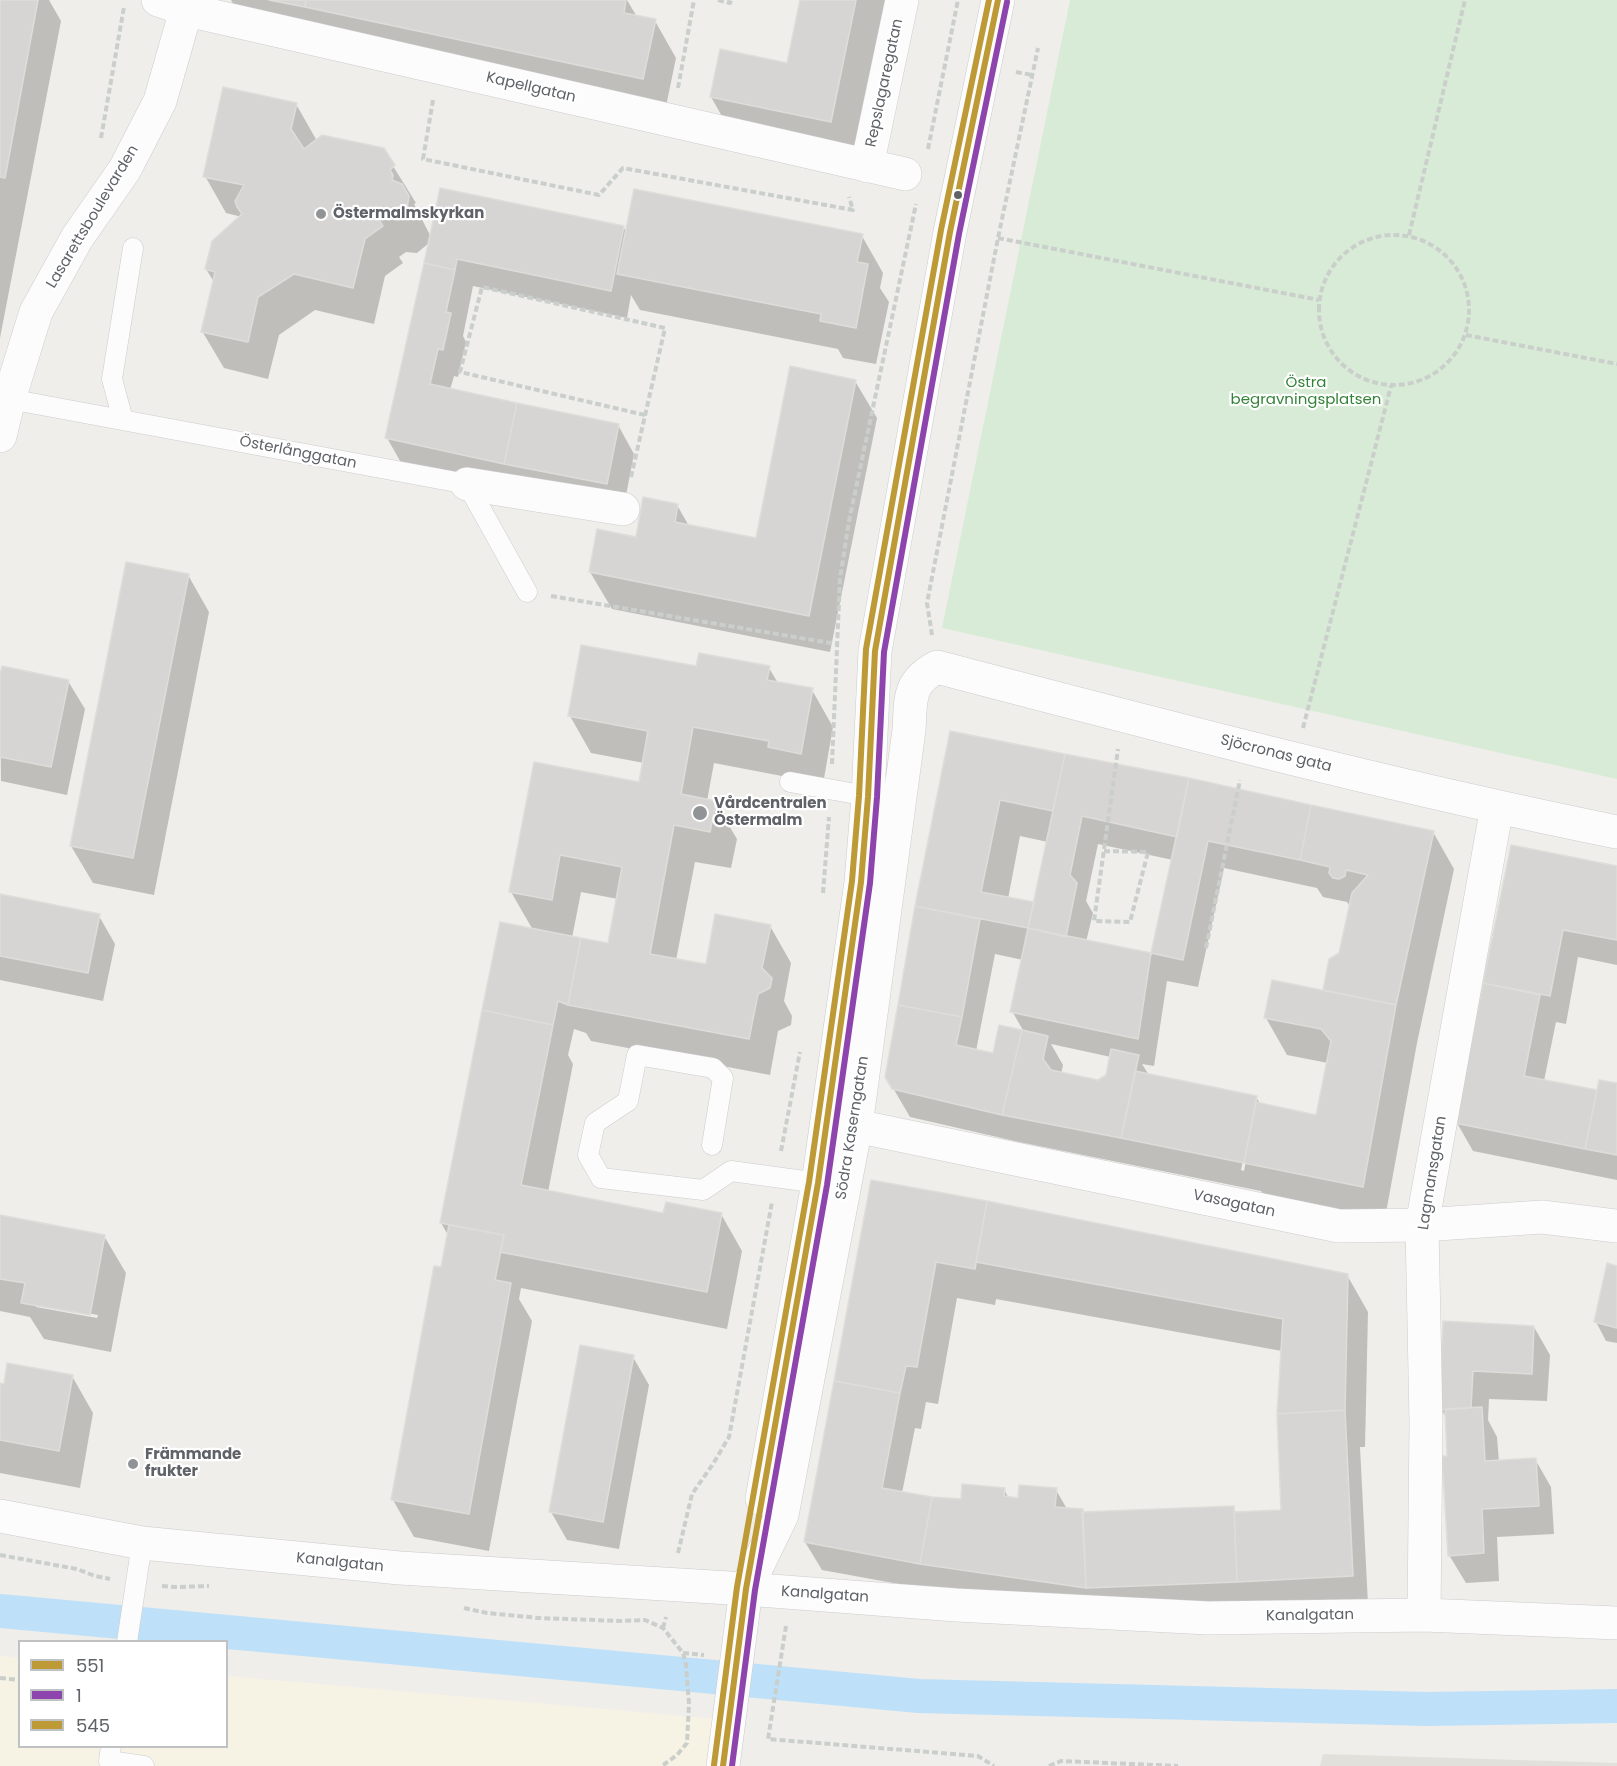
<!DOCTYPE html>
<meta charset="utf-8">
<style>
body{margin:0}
#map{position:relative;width:1617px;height:1766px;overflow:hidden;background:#efeeea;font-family:Poppins,sans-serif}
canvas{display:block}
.legend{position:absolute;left:18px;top:1640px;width:210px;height:108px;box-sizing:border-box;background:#fff;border:2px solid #bfc1c3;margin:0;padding:8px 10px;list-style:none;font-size:18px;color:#5f6368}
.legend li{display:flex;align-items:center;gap:12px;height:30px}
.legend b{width:30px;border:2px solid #bfc1c3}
</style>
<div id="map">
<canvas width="1617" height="1766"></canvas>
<ul class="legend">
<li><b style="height:8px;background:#bd9a36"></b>551</li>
<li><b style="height:8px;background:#8e44ad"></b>1</li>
<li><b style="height:8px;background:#bd9a36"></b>545</li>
</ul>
</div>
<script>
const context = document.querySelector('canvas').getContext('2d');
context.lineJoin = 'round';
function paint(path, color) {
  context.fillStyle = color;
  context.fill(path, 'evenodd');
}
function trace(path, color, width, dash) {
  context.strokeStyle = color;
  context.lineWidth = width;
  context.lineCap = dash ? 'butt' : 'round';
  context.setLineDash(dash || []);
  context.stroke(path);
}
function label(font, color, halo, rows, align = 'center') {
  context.font = font + ' Poppins,sans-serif';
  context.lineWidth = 4.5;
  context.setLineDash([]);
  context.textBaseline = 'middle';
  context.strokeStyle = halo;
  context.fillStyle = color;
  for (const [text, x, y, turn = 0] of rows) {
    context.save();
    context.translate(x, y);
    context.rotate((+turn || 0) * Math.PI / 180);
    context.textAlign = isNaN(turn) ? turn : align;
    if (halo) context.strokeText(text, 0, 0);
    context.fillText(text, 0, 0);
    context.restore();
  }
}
paint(new Path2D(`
 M0,1656L19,1658L20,1746H226L227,1676L729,1720L722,1766H0Z`), '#f7f3e4');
paint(new Path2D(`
 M1323,1754L1617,1763V1766H1320Z`), '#e2e0da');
paint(new Path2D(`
 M1070,0H1617V779L942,628Z`), '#d8ebd6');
paint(new Path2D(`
 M0,0H49L61,21L0,338Z
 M231,0H627L637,17L655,21L676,58L664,116L241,18Z
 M802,0H885L852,159L732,134L711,97L789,65Z
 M296,104L317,141L383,150L416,203L414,204L431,237L623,227L627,233L862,236L883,273L880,288L889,302L876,364L843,358L838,349L640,310L631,295L627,318L473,286L463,336L466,342L458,377L454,376L450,390L618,425L634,454L623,511L403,466L387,438L429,243L417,253L406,252L399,257L403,263L385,276L374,324L315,310L279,335L268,379L224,368L202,331L214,282L206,269L242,217L226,213L205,176Z
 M855,381L877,418L830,652L612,609L590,572L637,539L677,505L689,526L757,540Z
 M188,575L209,612L154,895L93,883L71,846Z
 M697,668H769L778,683L812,690L833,727L822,790L787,777L714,763L707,801L715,802L737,839L731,868L695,862L676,960L707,966L770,926L791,963L784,1001L792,1016L791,1025L778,1031L770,1075L591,1041L586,1033L574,1029L568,1055L573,1064L548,1192L665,1215L721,1214L742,1251L727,1329L521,1288L519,1299L532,1321L489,1551L414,1537L393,1500L448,1235L441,1223L533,930L511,892L640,783L644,763L591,753L570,716ZM581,892L618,899L609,945L572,938Z
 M0,681H68L85,709L67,795L1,781Z
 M951,733L1433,832L1454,869L1417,1043L1384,1224L1267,1200L1261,1191L1019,1142L910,1117L886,1076L916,907ZM1020,836L1048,842L1035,904L1008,899ZM1098,844L1173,860L1152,955L1086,942L1093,913L1086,901ZM1224,868L1317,888L1323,897L1347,902L1351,908L1341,954L1331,960L1324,992L1266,1018L1287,1055L1328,1063L1317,1117L1261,1105L1256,1097L1149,1075L1142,1064L1154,1066L1167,981L1198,987ZM995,954L1023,960L1012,1011L1024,1032L994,1055L976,1051ZM1051,1044L1111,1057L1107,1076L1098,1081L1061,1074L1063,1065ZM1251,1119H1254L1244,1171L1241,1170Z
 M1512,847L1617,868V965L1578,957L1566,1024L1556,1022L1544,1081L1598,1092L1617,1085V1180L1473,1151L1457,1123Z
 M0,895L99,916L115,944L103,1001L0,980Z
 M872,1182L1347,1275L1368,1312L1365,1447H1360L1368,1604L1103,1616L937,1591L822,1570L805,1542ZM957,1298L995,1305L996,1299L1282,1351L1283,1511L1237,1514L1233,1507L1083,1514L1067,1509L1056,1490L1020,1500L1009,1499L1004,1489L962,1501L902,1493L915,1428L921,1429L926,1402L938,1404Z
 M0,1217L104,1236L126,1273L111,1352L44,1339L30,1317L0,1311ZM36,1304L98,1315L97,1318L36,1307Z
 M1617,1267V1343L1606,1341L1596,1322Z
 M1445,1322L1534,1327L1550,1355L1547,1401L1489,1399L1488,1420L1497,1437L1499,1462L1535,1459L1551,1487L1554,1534L1497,1537L1499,1581L1466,1583L1449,1555V1457L1447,1419L1441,1409Z
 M633,1357L649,1385L619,1549L567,1540L551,1512Z
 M72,1376L93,1413L80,1488L0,1473V1384L5,1385Z`), '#0003');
trace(new Path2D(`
 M0,1611L919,1696L1427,1709L1617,1706`), '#bfe0f9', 34);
const building = new Path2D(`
 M0,0H38L5,178L0,177Z
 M269,0H306L305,7Z
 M306,0H626L624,13L656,19L643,79L305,7Z
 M800,0H856L831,122L710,97L720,49L787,63Z
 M223,87L297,103L291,129L304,149L322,135L384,148L395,165L390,170L393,175L392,180L402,184L409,196L407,208L403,212L395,217L385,215L379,219L383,226L365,239L353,288L294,274L258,297L248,342L201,332L215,272L205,269L212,241L242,214L237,207L235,201L244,185L203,177Z
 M440,188L624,226L611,291L457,259L455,270L424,263Z
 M634,189L863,234L857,262L868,264L856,328L820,321L821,314L617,274Z
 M424,263L455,270L446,312L451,313L443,350L438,349L430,384L517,403L504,464L385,438Z
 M790,366L856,380L809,616L589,572L597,529L636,537L643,497L678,504L675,522L756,538Z
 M517,403L619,424L607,484L504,464Z
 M126,562L189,574L133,858L70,846Z
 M581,645L696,666L699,653L770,666L767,680L813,688L801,754L768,747L769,741L693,727L681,794L716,801L710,832L674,825L650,954L706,964L715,914L771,925L762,968L772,978L770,988L758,994L749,1039L568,1005L581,938L608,943L622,867L560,855L552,900L509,892L534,762L639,782L648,731L568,716Z
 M2,666L69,680L51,767L0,757V674Z
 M950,731L1065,754L1053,811L1000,800L981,892L1034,902L1028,928L915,906Z
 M1065,754L1189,778L1177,837L1082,816L1070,875L1077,883L1066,937L1028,928Z
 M1189,778L1311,805L1300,860L1208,841L1183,960L1151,953Z
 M1311,805L1434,831L1396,1005L1323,990L1329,959L1339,953L1352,893L1368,875L1346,870L1345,876L1339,879L1333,878L1329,873L1330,867L1300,860Z
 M1511,845L1617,866V940L1563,930L1550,996L1483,983Z
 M0,894L100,914L88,973L0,956Z
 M915,906L980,919L962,1017L898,1005Z
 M500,922L581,938L568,1005L558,1001L553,1025L482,1010Z
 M1028,928L1151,953L1138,1039L1010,1012Z
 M1272,980L1396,1005L1363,1187L1244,1163L1256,1102L1316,1115L1331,1041L1321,1029L1264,1018Z
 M1483,983L1540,995L1524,1076L1597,1090L1585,1149L1455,1123Z
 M898,1005L962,1017L956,1045L993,1053L999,1025L1022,1030L1002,1115L892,1089L885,1077Z
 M482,1010L553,1025L521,1185L663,1213L666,1202L722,1213L707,1292L500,1252L504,1235L440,1223Z
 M1022,1030L1048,1036L1043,1059L1051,1070L1098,1080L1106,1075L1111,1049L1139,1055L1121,1138L1002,1115Z
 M1135,1071L1257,1096L1244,1163L1121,1138Z
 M1599,1080L1617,1083V1155L1585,1149Z
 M871,1180L987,1201L975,1269L936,1262L917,1367L906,1366L900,1393L834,1381Z
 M987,1201L1348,1274L1345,1410L1277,1414L1283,1319L976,1262Z
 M0,1215L105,1235L90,1315L21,1303L25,1283L0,1279Z
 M449,1225L504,1235L495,1280L511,1283L469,1514L391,1500L434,1266L441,1267Z
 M1607,1263L1617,1266V1328L1594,1322Z
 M1443,1321L1534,1326L1532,1374L1473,1371L1471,1408L1439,1410Z
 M580,1345L634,1355L603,1522L549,1512Z
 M7,1363L73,1375L59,1451L0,1440V1383L4,1384Z
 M834,1381L900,1393L882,1488L932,1497L920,1564L804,1542Z
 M1482,1407L1485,1461L1536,1458L1539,1506L1482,1509L1484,1553L1448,1556L1442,1456H1447L1445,1409Z
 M1345,1410L1353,1576L1237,1582L1234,1512L1281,1510L1277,1414Z
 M962,1484L1005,1488L1004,1496L1018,1498L1019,1485L1057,1488L1055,1507L1083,1509L1086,1588L920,1564L932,1497L961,1499Z
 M1234,1506L1237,1582L1086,1588L1082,1512Z`);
paint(building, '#d6d5d3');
trace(building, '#deddd9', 1.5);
const lane = new Path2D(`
 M9,399L467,484L527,592
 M123,420L112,379L133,248
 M790,782L878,798
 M712,1145L723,1078L713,1068L637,1055L628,1101L595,1123L588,1155L601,1178L703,1190L731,1171L826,1184
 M127,1642L142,1543
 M111,1746L109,1761L144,1766`);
const street = new Path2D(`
 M158,0L187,10L905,174
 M867,166L902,0
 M0,436L9,399L36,312L77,238L125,169L160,101L189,0
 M467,484L623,509
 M856,1126L1339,1226L1422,1225L1542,1217L1617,1226
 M762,1499L818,1183L861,882L868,797L875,651L950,232L998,0
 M746,1589L782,1515L856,1126L909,730C911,700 907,683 937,667C1163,726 1388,786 1617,832
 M746,1589L956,1605L1208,1618L1424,1615L1617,1623
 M1424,1615L1426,1422L1422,1225L1497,807`);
const secondary = new Path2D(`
 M0,1516L142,1543L400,1568L746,1589L723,1766`);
trace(lane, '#cbcccc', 21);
trace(street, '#cbcccc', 34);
trace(secondary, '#cacacb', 34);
trace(new Path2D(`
 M718,0L730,3L731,0
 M1016,72L1032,75
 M678,88L694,0
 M433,100L423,159L599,195L623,168L853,210L849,197
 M101,138L124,7
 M928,149L958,0
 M1319 310a75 75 0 1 1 150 0a75 75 0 1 1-150 0Z
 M1409,235L1465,0
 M998,238L1319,300
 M1466,335L1617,364
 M631,477L665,328L482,287L460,372L645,415
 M551,596L836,644
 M932,635L927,603L998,238L1038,48
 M1303,728L1391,386
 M832,764L840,579L849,521L916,204
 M1104,851L1148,852L1130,922L1094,921L1118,749
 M823,893L829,817
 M1206,948L1240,780
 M781,1151L800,1052
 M678,1553L692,1494L713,1464L729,1437L772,1202
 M0,1555L77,1569L95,1576L110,1579
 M162,1586L176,1587L209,1586
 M464,1608L487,1613L539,1618L621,1621L645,1620L663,1628L683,1653L686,1665L689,1704L687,1743L677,1755L662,1766
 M786,1626L768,1739L978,1756L994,1766
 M663,1628L666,1617
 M683,1653L704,1655
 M0,1678L20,1680
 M1049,1766L1061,1761L1178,1766`), '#cacfcc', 4, [6, 3]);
trace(lane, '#fdfcfc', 20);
trace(street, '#fdfcfc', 33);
trace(secondary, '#fdfcfc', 33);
trace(new Path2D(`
 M723,1766L746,1589L818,1183L861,882L868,797L875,651L950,232L998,0`), '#bd9a36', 6);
trace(new Path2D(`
 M732,1766L755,1590L827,1185L870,883L877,797L884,652L959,234L1007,2`), '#8e44ad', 6);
trace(new Path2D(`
 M714,1765L737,1587L809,1182L852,881L859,796L866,649L941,230L989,0`), '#bd9a36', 6);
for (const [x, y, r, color] of [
 [958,195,5,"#5f6368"],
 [321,214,6,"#919496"],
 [700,813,8,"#919496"],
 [133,1464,6,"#919496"]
]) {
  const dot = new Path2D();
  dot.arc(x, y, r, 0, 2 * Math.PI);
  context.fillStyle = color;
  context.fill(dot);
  trace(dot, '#fff', 2);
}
label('15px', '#5f6368', '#fff', [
 ["Repslagaregatan",885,83,-78],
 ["Kapellgatan",531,88,13],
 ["Lasarettsboulevarden",93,217,-59],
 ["Österlånggatan",298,453,11],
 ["Sjöcronas gata",1276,754,14],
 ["Södra Kaserngatan",853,1128,-81],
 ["Lagmansgatan",1433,1173,-81],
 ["Vasagatan",1234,1204,12],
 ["Kanalgatan",340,1563,6],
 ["Kanalgatan",825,1595,4],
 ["Kanalgatan",1310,1616,-1]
]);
label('bold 15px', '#5f6368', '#fff', [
 ["Östermalmskyrkan",333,214],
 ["Vårdcentralen",714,804],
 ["Östermalm",714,821],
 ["Främmande",145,1455],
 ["frukter",145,1472]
], 'left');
label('15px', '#348238', '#fff', [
 ["Östra",1306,383],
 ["begravningsplatsen",1306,400]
]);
</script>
